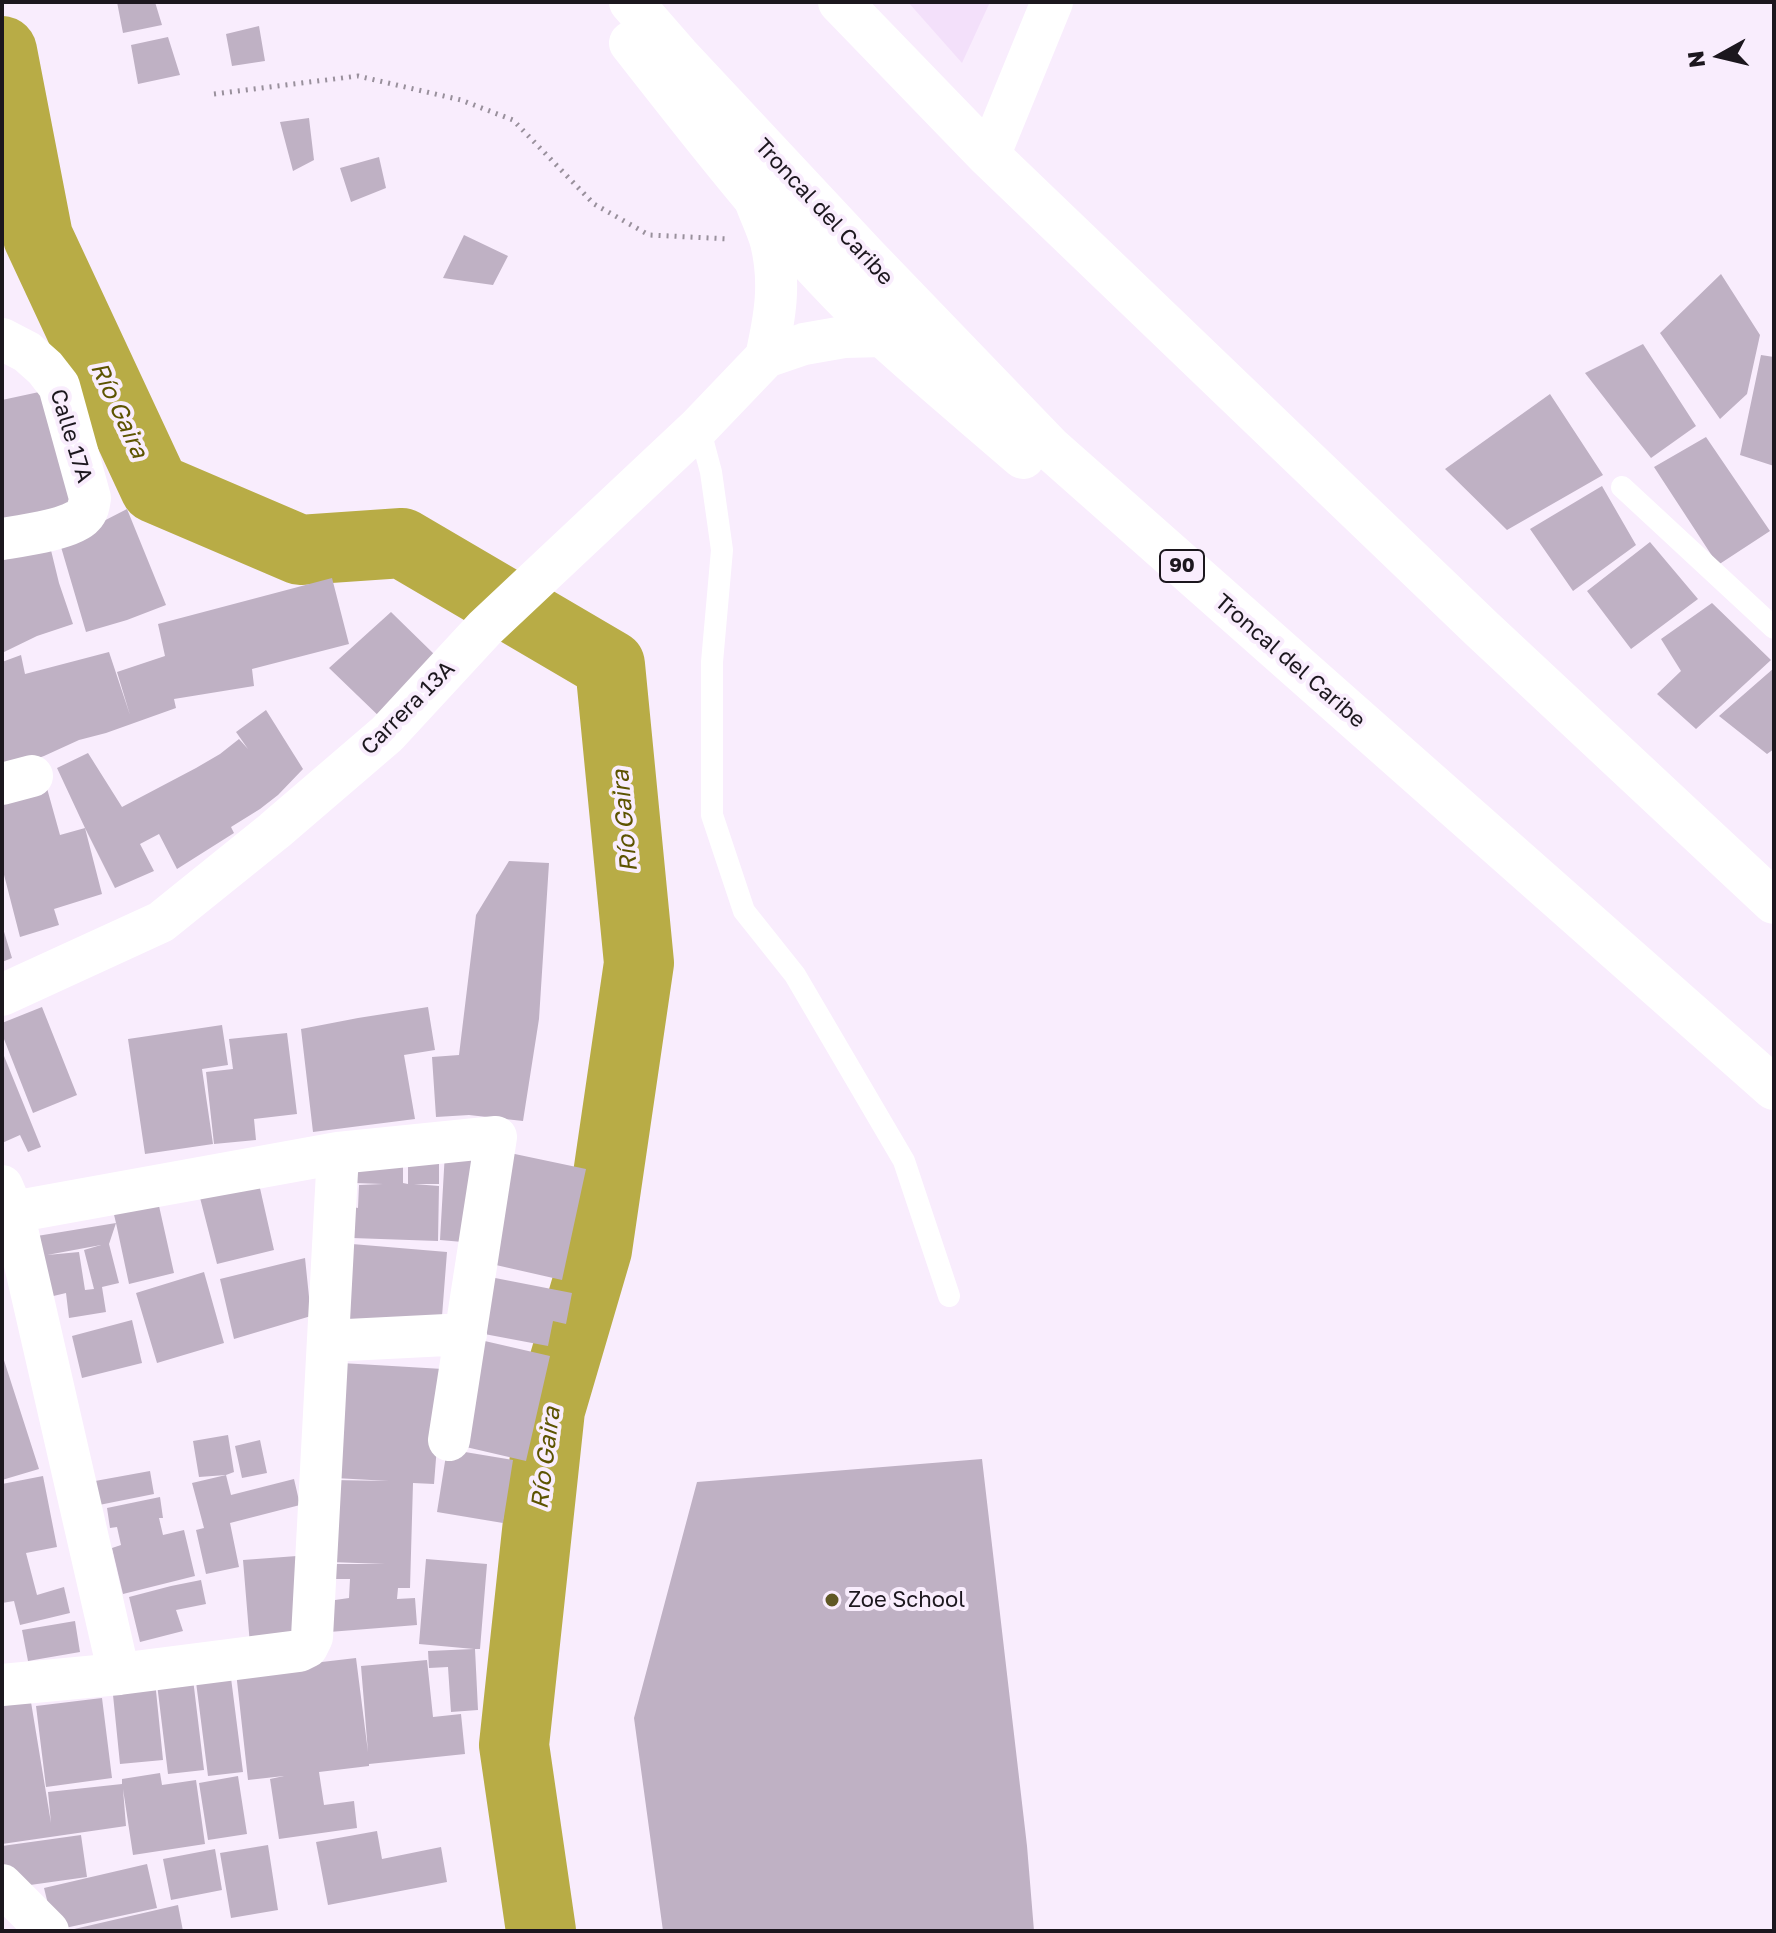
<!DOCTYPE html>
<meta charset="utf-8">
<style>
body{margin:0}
#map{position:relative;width:1776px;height:1933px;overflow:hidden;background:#f9edfd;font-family:"Golos Text",sans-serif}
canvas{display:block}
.frame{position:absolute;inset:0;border:4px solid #1c171e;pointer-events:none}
.north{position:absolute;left:1680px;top:16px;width:80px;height:80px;-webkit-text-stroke:6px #f9edfd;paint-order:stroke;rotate:262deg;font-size:22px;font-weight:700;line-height:32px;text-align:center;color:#1c171e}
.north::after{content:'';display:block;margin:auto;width:28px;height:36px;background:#1c171e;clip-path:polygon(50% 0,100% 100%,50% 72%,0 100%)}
</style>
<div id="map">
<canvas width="1776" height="1933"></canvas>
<div class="frame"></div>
<div class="north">N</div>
</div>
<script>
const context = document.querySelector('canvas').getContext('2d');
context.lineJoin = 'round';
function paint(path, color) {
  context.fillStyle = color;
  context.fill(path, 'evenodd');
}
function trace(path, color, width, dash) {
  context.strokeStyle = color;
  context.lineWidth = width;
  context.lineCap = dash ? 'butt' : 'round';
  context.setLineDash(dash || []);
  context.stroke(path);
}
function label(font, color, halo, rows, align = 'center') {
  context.font = font + ' "Golos Text",sans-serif';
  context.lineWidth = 8;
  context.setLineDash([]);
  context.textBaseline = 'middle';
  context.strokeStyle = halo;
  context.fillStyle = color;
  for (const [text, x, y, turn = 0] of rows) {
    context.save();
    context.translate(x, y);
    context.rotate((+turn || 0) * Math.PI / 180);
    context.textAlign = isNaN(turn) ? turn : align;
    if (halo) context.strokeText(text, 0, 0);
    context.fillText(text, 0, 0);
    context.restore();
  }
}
paint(new Path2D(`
 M908,2H990L962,63Z`), '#f3e0fa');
trace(new Path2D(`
 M2,51L38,237L155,488L300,550L402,543L610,665L639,963L597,1250L550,1410L514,1745L541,1931`), '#b8ac46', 70);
paint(new Path2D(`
 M117,2H155L162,25L123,33Z
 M259,26L265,61L232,66L226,34Z
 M168,37L180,75L138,84L131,45Z
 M309,118L314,160L293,171L280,122Z
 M379,157L386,188L351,202L340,168Z
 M464,235L508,256L493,285L443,278Z
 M1721,274L1760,335L1747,394L1720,419L1660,333Z
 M1643,344L1696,426L1651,458L1585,373Z
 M1761,355L1774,357V466L1740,455Z
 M53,389L80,511L2,528V400Z
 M1550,394L1603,475L1507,530L1445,469Z
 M1706,437L1770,531L1718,565L1654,467Z
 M1602,486L1636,545L1573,591L1530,529Z
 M127,509L166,605L127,620L86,632L61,547L90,528Z
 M48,538L59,583L73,624L37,636L2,653V547Z
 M1650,542L1698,599L1631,649L1587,591Z
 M332,578L349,644L252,669L254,686L174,699L176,708L106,733L79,740L44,756L2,771V662L21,655L25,674L109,652L130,715L117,672L165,656L158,624Z
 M1712,603L1771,660L1696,729L1657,694L1681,671L1661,639Z
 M391,612L435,655L385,722L329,668Z
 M1774,668V749L1767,754L1719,716Z
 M266,710L303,769L278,795L260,809L231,827L234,833L177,869L159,834L140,844L154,871L115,888L85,828L102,894L54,909L59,925L20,937L2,867V788L43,774L60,835L85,828L57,768L88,753L122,807L196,768L220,754L239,739L248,749L236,732Z
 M509,861L549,863L539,1019L523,1121L469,1115L436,1117L432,1057L459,1055L476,915Z
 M2,925L12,958L2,962Z
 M42,1007L77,1095L33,1113L2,1034V1023Z
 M428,1007L435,1050L404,1055L415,1119L313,1132L301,1029L358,1018Z
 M222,1025L228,1065L202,1069L213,1144L145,1154L128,1039Z
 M287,1033L297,1114L254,1119L256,1140L214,1144L206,1072L233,1069L229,1039Z
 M2,1051L41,1147L28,1152L20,1135L2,1143Z
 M445,1152L479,1154L474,1243L440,1240Z
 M408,1153L439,1154V1184H414L439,1186L438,1241L352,1238L353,1207L358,1208L359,1185L383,1184L354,1183L355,1157L403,1158V1183L408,1184Z
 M510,1153L586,1169L562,1280L487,1263Z
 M257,1175L274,1250L217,1264L198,1190Z
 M155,1188L174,1273L129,1284L116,1223L109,1244L119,1283L102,1287L106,1312L69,1318L66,1293L45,1298L37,1236L116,1223L110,1198ZM101,1245L84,1250L94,1289L85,1290L79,1252L47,1255Z
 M352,1244L447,1252L441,1329L346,1321Z
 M305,1258L311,1316L234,1339L220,1279Z
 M204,1272L224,1343L157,1363L136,1293Z
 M490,1277L572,1293L566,1324L553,1321L548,1346L479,1333Z
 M132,1320L142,1363L82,1378L72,1336Z
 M476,1339L550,1356L526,1461L453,1444Z
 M2,1354L39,1469L2,1480Z
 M341,1363L443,1369L434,1484L413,1483L410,1588H398L397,1599L415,1598L417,1625L329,1632L328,1601L349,1598L350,1579H330V1564H385L330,1562L333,1480L389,1481L335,1478Z
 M228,1435L234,1472L226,1475L231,1495L294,1479L300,1505L230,1523L239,1567L206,1574L196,1530L204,1528L192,1483L226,1475L199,1477L193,1441Z
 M260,1440L267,1473L242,1478L235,1446Z
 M447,1449L513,1460L503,1523L437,1512Z
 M982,1459L1027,1846L1034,1931H663L634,1718L697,1482Z
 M150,1471L154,1494L99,1505L95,1481Z
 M43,1476L57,1547L26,1553L37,1595L64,1587L70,1613L20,1625L14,1601L2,1603V1484Z
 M160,1497L163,1518H159L163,1535L184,1530L195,1576L123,1594L112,1548L121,1545L117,1527L110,1528L107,1508Z
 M297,1556L303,1641L250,1645L243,1560Z
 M426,1559L487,1564L480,1649H475L478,1710L451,1712L448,1667L429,1668L428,1651L474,1649L419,1644Z
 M201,1580L206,1604L176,1610L183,1631L140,1642L129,1597L171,1586Z
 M75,1621L80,1652L28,1661L22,1630Z
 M356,1658L368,1752L361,1666L427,1660L433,1717L461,1714L465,1754L369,1764V1766L319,1772L324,1805L354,1801L357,1828L279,1839L270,1779L284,1776L248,1780L236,1672Z
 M231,1678L243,1772L208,1776L196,1682Z
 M193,1679L204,1770L168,1774L157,1684Z
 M155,1681L163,1760L120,1764L112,1685Z
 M30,1696L51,1823L48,1792L122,1784V1779L160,1773L162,1785L196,1780L205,1844L133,1855L123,1789L126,1826L2,1844V1794H4L2,1783V1701Z
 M102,1698L112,1778L46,1787L36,1706Z
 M238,1776L247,1834L208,1840L199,1783Z
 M377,1831L382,1859L441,1847L447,1882L328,1905L316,1842Z
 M81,1835L87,1877L23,1886L2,1866V1846Z
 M268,1845L278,1910L231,1918L220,1853Z
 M215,1849L222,1890L171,1900L163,1859Z
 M147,1864L157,1908L65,1928L51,1916L44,1888Z
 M178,1905L183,1931H71L70,1930Z`), '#bfb1c4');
trace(new Path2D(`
 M214,94L358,76L461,100L513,120L594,204L649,235L730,239`), '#99909c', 5, [2, 6]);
trace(new Path2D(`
 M699,427L711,472L722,550L712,662V815L744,911L795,975L904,1161L949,1296
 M1622,487L1774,628`), '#fff', 22);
trace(new Path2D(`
 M989,156L1052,2
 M755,200C760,214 767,228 771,242C781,283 775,317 766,357
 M2,339L27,352L45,368L59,386L90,498C89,505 88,511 83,516C72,529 20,536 2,539
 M2,784L32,776
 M2,995L161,922L274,831L387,734L485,628L699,427L766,357L804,344L844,337L884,336
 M2,1186L13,1212L119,1674
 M2,1216L13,1212L338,1153L496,1137L449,1440
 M328,1341L466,1334
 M2,1685L119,1674L299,1651L307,1647L312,1637L338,1153
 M2,1885L48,1931`), '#fff', 42);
trace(new Path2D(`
 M631,2L678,56L865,256L1050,448L1774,1088
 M840,2L989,156L1483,630L1774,902
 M631,43C711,145 790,248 885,337C930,378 977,417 1023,457`), '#fff', 44);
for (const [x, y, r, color] of [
 [832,1600,8,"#5f5825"]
]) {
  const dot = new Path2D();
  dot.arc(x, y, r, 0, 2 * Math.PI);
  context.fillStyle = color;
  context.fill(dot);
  trace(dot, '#f9edfd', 3);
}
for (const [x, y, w] of [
 [1182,566,44]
]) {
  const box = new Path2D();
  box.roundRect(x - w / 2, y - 16, w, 32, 6);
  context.fillStyle = '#f9edfd';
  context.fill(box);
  trace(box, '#1c171e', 2);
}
label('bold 20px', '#1c171e', null, [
 ["90",1182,566]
]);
label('22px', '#1c171e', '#f9edfd', [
 ["Troncal del Caribe",824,212,47],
 ["Calle 17A",71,436,73],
 ["Troncal del Caribe",1290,661,41],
 ["Carrera 13A",408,708,-45]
]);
label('22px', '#1c171e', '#f9edfd', [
 ["Zoe School",848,1600]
], 'left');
label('italic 24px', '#5c5300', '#f9edfd', [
 ["Río Gaira",119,410,65],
 ["Río Gaira",625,821,-95],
 ["Río Gaira",546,1458,-83]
]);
</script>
